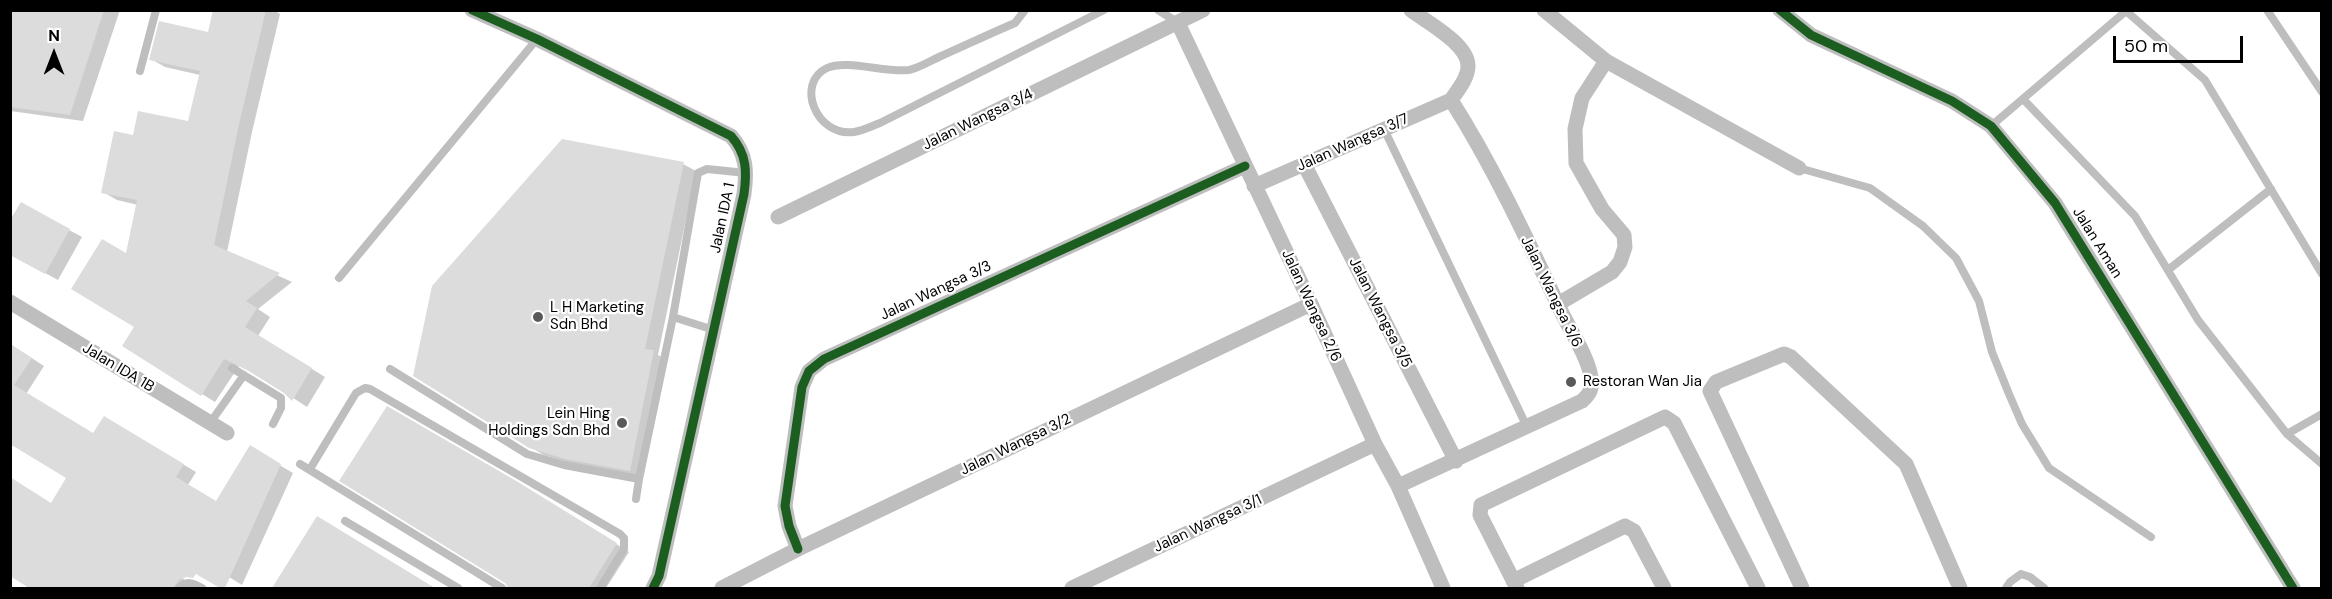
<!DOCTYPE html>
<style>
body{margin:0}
#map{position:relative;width:2332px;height:599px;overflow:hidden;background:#fff;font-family:"DM Sans",sans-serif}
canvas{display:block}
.frame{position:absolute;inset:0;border:12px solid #000;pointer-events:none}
.north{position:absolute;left:24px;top:24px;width:60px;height:60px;-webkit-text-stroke:4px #fff;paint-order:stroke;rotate:0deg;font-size:16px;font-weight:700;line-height:24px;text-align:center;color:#000}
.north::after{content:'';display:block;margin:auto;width:21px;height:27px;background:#000;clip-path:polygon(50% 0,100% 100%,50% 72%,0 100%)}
.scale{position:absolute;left:2113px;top:36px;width:130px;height:27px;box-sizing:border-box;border:3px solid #000;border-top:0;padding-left:8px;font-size:18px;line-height:21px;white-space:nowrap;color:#000;-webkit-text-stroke:4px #fff;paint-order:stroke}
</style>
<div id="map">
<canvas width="2332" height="599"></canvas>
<div class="frame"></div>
<div class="north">N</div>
<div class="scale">50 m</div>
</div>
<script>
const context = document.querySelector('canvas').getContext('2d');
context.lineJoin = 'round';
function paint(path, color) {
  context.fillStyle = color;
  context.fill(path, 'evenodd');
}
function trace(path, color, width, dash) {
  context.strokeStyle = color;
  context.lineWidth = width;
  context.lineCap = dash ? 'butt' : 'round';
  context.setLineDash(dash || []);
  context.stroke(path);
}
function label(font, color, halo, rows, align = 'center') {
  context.font = font + ' "DM Sans",sans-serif';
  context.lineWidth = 4.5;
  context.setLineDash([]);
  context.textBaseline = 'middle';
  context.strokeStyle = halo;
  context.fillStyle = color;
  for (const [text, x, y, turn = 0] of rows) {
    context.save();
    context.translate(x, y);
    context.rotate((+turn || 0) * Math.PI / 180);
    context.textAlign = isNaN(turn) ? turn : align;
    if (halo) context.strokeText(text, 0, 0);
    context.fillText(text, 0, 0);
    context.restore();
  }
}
paint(new Path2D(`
 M10,10H120L83,121L10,111Z
 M215,10H274L280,14L252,132L227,252L292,282L258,309L270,317L258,336L325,377L307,407L258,375L239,366L215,402L202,394L136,327L127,255L138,205L117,200L103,192L134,137L190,123L200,75L165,67L151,59L210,34Z
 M683,164L696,171L658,355L666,359L643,478L580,466L544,455L530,447Z
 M21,204L82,237L58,280L10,254Z
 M10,344L44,366L26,394L94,435L105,418L196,472L188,485L217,502L250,448L293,473L242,585L193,555L179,576L195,586L192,588H32L10,574L68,477L10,442Z
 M531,491L629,552L606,588H509Z
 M318,518L331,525L433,588H274Z`), '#0003');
paint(new Path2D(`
 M10,10H104L70,115L10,107Z
 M213,10H266L239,124L214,245L280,273L246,301L257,308L245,327L312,368L292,401L284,393L247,370L224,359L201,396L122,346L134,327L71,289L102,239L126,253L137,200L101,193L114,131L133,135L138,111L188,121L200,71L149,60L159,21L208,32Z
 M562,139L684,162L645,349L654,350L630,471L565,459L529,448L413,376L432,286Z
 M21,202L70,229L45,274L10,255V220Z
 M10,344L32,358L14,385L93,433L104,416L184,464L176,477L216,501L250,445L281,464L225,588H220L196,574L193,578L186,577L179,580L173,588H29L10,576V477L51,503L66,478L10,444Z
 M387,406L518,482L617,543L589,588H508L505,583L339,481Z
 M317,516L435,588H272Z`), '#dcdcdc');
trace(new Path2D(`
 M1025,10L1015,23C989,34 964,46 939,57C930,61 919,68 909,70C886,73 846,59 827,68C795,83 816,137 854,132C862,131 872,126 880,123L1104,10
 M1158,10L1177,22
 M2267,10L2322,92
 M140,71L156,10
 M2023,99L2135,216L2198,320L2287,434L2322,464
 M1991,126L2126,11L2205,80L2322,274
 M1384,129L1527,427
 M1799,168L1870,188L1923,226L1956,258L1979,301L1992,352L2009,394L2022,424L2049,468L2151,537
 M2168,270L2271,189
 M339,278L537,39
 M673,317L698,173L707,169L746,173
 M232,368L281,398V408L273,424
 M390,369L527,454L564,465L639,479L673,317L714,330
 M210,423L244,375
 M2287,434L2322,414
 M300,464L502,588
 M310,469L356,393L365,388L370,389L620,534L624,538V549L600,588
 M636,499L639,479
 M345,521L458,588
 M179,588C187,580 193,583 202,588
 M2006,588L2010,582L2021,574L2030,577L2044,588`), '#bebebe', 8);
trace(new Path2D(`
 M472,10L537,39L731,136C747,154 747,172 744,194L659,576L653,588
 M1411,10C1428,23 1468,44 1468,66C1468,78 1458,90 1451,100
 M1544,10L1606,61L1799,168
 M1780,10L1811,35L1952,101L1991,126L2055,203L2293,588
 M1178,23L1311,304L1375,444L1398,486L1443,588
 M1304,164L1456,461
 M1254,186L1451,100
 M778,217L1203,10
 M10,302L227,433
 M1558,304L1612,272L1620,262L1625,247L1624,235L1602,209L1576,163L1575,129L1582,98L1606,61
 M1398,486L1582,401C1590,394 1593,388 1591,377C1588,357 1570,330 1561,311C1527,239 1493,166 1451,100
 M798,549L789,526L785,506L802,387L809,371L824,359L1245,166
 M1513,581L1625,526L1634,531L1664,588
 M722,588L798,549L1311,304
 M1072,588L1375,444
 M1517,588L1480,515L1481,505L1665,417L1674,423L1758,588
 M1802,588L1710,391L1716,382L1784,354L1791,357L1906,464L1960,588`), '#bebebe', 15);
trace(new Path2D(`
 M472,10L537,39L731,136C747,154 747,172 744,194L659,576L653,588
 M1780,10L1811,35L1952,101L1991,126L2055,203L2293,588
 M798,549L789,526L785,506L802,387L809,371L824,359L1245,166`), '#1b5e20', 9);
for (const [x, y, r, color] of [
 [538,317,6,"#595959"],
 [1571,382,6,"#595959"],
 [622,423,6,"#595959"]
]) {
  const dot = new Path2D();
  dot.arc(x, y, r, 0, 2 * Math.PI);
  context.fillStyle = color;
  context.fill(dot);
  trace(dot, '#fff', 2);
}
label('15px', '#000', '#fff', [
 ["Jalan Wangsa 3/4",978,120,-26],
 ["Jalan Wangsa 3/7",1353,143,-24],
 ["Jalan IDA 1",723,218,-78],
 ["Jalan Aman",2097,243,58],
 ["Jalan Wangsa 3/3",936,291,-25],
 ["Jalan Wangsa 3/6",1551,292,64],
 ["Jalan Wangsa 2/6",1311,306,65],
 ["Jalan Wangsa 3/5",1380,313,63],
 ["Jalan IDA 1B",118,368,31],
 ["Jalan Wangsa 3/2",1016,445,-26],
 ["Jalan Wangsa 3/1",1208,524,-25]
]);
label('15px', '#000', '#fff', [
 ["L H Marketing",550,308],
 ["Sdn Bhd",550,325],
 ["Restoran Wan Jia",1583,382],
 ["Lein Hing",610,414,"right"],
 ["Holdings Sdn Bhd",610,431,"right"]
], 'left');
</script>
